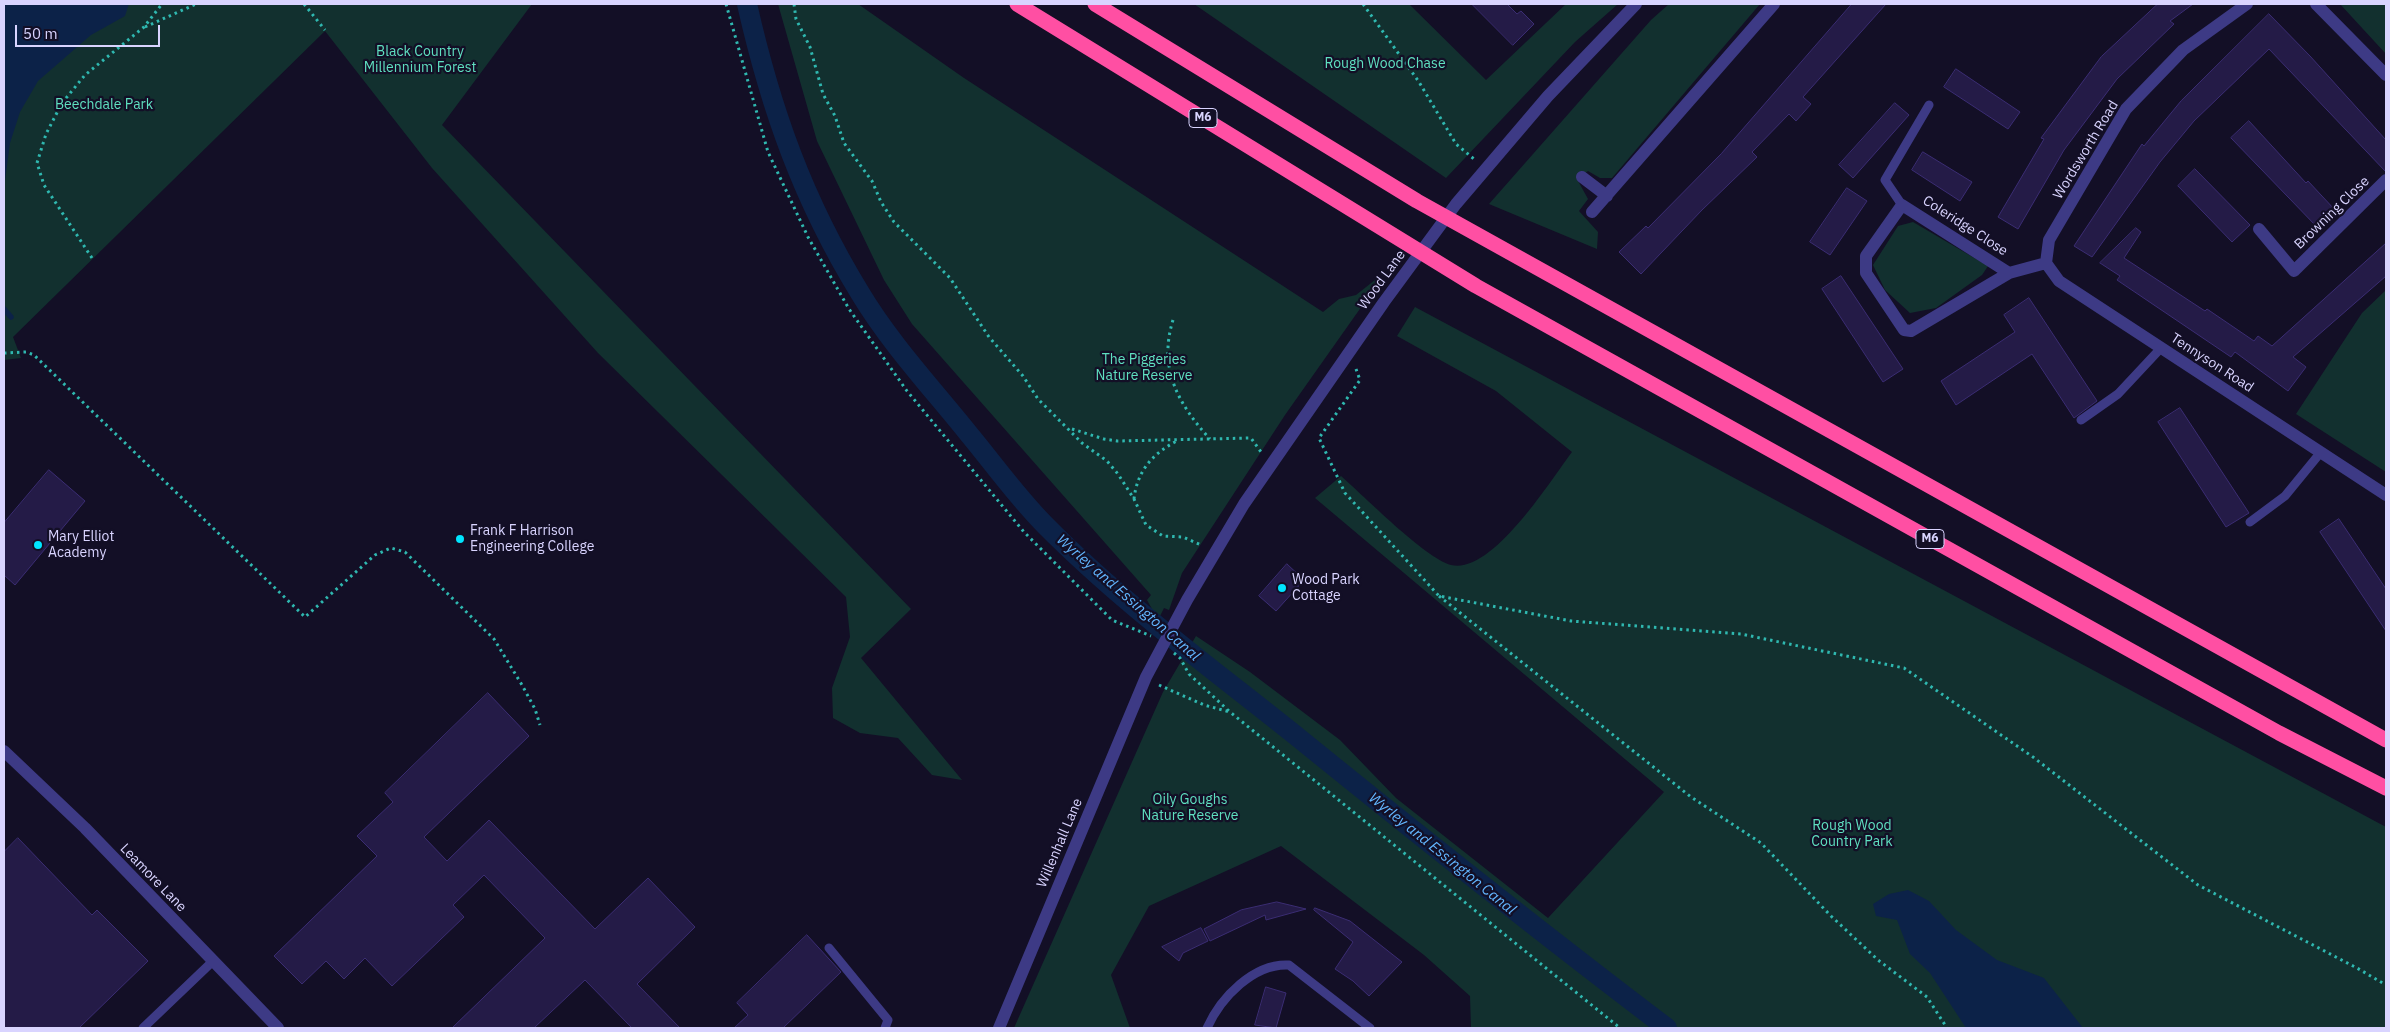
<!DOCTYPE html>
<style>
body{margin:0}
#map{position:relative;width:2390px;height:1032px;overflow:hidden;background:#130f26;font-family:"IBM Plex Sans",sans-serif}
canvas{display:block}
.frame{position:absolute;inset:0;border:5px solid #d9d4ff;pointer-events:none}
.scale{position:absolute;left:15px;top:25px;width:145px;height:22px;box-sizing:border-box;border:2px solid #d9d4ff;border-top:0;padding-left:6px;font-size:15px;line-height:18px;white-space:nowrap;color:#d9d4ff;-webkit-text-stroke:4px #130f26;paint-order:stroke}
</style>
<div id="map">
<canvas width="2390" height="1032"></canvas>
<div class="frame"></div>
<div class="scale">50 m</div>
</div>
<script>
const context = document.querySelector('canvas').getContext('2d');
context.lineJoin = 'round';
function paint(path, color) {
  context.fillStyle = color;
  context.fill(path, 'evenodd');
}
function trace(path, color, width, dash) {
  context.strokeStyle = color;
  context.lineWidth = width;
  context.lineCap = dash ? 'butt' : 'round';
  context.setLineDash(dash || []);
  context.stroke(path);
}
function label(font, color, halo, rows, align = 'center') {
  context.font = font + ' "IBM Plex Sans",sans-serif';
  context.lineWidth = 4.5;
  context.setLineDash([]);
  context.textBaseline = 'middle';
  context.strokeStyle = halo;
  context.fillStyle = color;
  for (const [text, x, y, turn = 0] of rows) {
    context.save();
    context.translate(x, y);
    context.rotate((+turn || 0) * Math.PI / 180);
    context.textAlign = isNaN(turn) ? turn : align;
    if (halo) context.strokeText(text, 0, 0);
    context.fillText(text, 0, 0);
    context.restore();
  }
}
paint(new Path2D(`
 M4,4H532L442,125L911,609L861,658L962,780L932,775L898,738L860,733L833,718L832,688L850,637L846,597L598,353L432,168L325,31L13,337L21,358L4,360Z
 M778,4H858L964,78L1323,312L1339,299L1356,295L1380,276L1381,279L1285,415L1182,573L1169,610L1164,608L1158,620L1147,600L1151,595L912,324L884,280L817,141Z
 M1194,4H1409L1486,80L1566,4H1618L1575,42L1446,178Z
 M1669,4H1760L1612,178H1600L1588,171L1577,179L1588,199L1579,211L1598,232L1597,249L1489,204L1651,20Z
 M2340,4H2386V54Z
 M1913,222L1988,266L1982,275L1936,308L1910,313L1885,290L1873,265L1898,226Z
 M2386,290V472L2296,414L2362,313Z
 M1415,307L2386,827V1028H1471L1470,996L1424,955L1281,846L1149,906L1111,975L1130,1028H1014L1163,692L1196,636L1250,672L1340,740L1396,798L1548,918L1664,792L1315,498L1341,476C1364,496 1425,558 1451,565C1492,575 1550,481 1572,452L1496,391L1397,336Z`), '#12302f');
paint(new Path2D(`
 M4,4H129L125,16L91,35L38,81L20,112L10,143L4,188Z
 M1908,890L1929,901L1956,930L1997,960L2044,978L2083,1028H1966L1930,973L1910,954L1897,920L1876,916L1873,904L1889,894Z`), '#0c2248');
trace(new Path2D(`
 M4,309L11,317`), '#0c2248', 5.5);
trace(new Path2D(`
 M747,4C771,110 803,200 860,293C890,343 931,387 968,433C993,463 1017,497 1045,525C1123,604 1214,670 1300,739C1421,837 1543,934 1667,1028`), '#0c2248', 20);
const building = new Path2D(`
 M1472,4H1507L1517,14L1521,11L1534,24L1513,45Z
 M1852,4H1886L1803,97L1811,104L1796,121L1789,114L1752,152L1757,157L1702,210L1641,274L1619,252L1646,226L1648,228L1721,154Z
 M2158,4H2193L2170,21L2174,24L2117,79L2064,150L2018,229L1998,217L2044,139L2041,138L2101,57Z
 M2269,14L2310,56L2386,140V172L2269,49L2194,121L2160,162L2092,257L2074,246L2142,144L2144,146L2181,101Z
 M1956,69L2020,112L2008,129L1944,87Z
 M1895,103L1909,115L1853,178L1839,165Z
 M2249,121L2306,183L2308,181L2335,210L2317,227L2231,138Z
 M1923,152L1972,182L1960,201L1912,170Z
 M2195,169L2250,225L2232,242L2178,186Z
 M1847,188L1867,201L1830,255L1810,242Z
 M2136,228L2141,232L2124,258L2205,311L2207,309L2254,341L2258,336L2272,346L2386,243V276L2293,357L2306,367L2288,391L2235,352L2231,357L2154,305L2117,280L2120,276L2100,263Z
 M1841,276L1903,369L1883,382L1822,289Z
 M2029,298L2097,401L2074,418L2032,354L1956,405L1941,381L2015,332L2004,315Z
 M2180,408L2249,513L2226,527L2158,422Z
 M49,470L85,501L15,585L4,575V523Z
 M2339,519L2386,589V631L2320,532Z
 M1287,564L1304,580L1276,611L1259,596Z
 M488,693L529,736L424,837L447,861L489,820L595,929L648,878L695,927L637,984L680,1028H632L585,980L534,1028H452L545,938L484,875L453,905L464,917L392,986L365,958L344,979L326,961L302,984L274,956L377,856L357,836L393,802L385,793Z
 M18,838L92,915L97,910L148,961L79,1028H4V852Z
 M1277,902L1306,909L1266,920L1265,915L1210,941L1204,929L1241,910Z
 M1315,908L1350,921L1402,962L1369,996L1353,981L1335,969L1353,942L1314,910Z
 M1201,928L1208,941L1183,953L1179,961L1162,947Z
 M807,935L841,972L783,1028H734L748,1015L737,1003Z
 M1266,987L1286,993L1276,1028L1255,1025Z`);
paint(building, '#241b47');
trace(building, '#3b2d73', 1);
trace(new Path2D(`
 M304,4L325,30
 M726,4L768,152L808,237L849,309L907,391L1024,532L1112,620L1151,636
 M794,4L796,19L810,47L823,94L835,116L844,143L872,181L881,202L894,222L950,278L989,337L1023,376L1038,399L1082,443L1107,461L1118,474L1134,499L1146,525L1163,536L1183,537L1201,545
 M1363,4L1419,82L1456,144L1474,159
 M145,27L196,4
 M92,258L44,185L37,163L46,134L62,103L85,75L144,27L162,4
 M1173,320C1158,368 1178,404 1210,439
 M4,353L26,352L34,355L305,617L375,555L391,548L405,552L494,639L522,685L535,709L540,725
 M1356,369L1360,380L1319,438L1345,493L1439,596L1571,621L1741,634L1904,668L2033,757L2198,885L2357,968L2386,985
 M1072,429L1104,439L1117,441L1251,438L1261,452
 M1134,499C1137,471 1153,453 1177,441
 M1439,596L1691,797L1761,843L1831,916L1878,960L1927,997L1947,1028
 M1174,653L1180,658L1189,674L1230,712L1620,1028
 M1159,685L1204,705L1230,712`), '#2fb8b0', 3, [2.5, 4]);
trace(new Path2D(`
 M1902,205L1885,180L1929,105
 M2081,420L2118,394L2161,348
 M2250,522L2285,496L2321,452
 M829,948L888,1020L885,1028
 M143,1028L212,962
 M1207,1028C1221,997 1254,963 1289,965L1370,1028`), '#3d3a85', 9);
trace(new Path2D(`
 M2247,4L2183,50L2126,109L2049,240L2046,263L2059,281L2386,495
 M2316,4L2386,75
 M1582,177L1607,196
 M1592,212L1774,4
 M2259,229L2294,271L2386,180
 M2009,273L1902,205L1866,256V273L1904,330L1911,331L2009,273L2046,263`), '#3d3a85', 12);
trace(new Path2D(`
 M4,751L85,828L278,1028
 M999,1028L1146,677L1187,600L1244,504L1384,302L1456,204L1548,96L1636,4`), '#3d3a85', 12);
trace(new Path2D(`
 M1017,4L1476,286L2279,733L2386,788
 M1095,4L1417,201L2386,740`), '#ff4fa3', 15);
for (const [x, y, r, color] of [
 [460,539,5,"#00e5ff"],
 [38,545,5,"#00e5ff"],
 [1282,588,5,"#00e5ff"]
]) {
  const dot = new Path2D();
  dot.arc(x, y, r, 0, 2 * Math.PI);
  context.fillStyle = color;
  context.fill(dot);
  trace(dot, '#130f26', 2);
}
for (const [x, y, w] of [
 [1203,118,28],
 [1930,539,28]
]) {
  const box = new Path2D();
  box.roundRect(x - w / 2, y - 9.5, w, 19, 4);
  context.fillStyle = '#130f26';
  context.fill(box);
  trace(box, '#d9d4ff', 1);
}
label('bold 12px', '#d9d4ff', null, [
 ["M6",1203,118],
 ["M6",1930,539]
]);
label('14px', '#5fe0c0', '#130f26', [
 ["Black Country",420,52],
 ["Millennium Forest",420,68],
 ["Rough Wood Chase",1385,64],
 ["Beechdale Park",104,105],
 ["The Piggeries",1144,360],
 ["Nature Reserve",1144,376],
 ["Oily Goughs",1190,800],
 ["Nature Reserve",1190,816],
 ["Rough Wood",1852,826],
 ["Country Park",1852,842]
]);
label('14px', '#d9d4ff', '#130f26', [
 ["Wordsworth Road",2086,150,-59],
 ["Browning Close",2332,213,-44],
 ["Coleridge Close",1965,226,33],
 ["Wood Lane",1382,280,-54],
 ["Tennyson Road",2212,363,33],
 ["Willenhall Lane",1060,843,-67],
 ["Leamore Lane",153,878,46]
]);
label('14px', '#d9d4ff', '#130f26', [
 ["Frank F Harrison",470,531],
 ["Engineering College",470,547],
 ["Mary Elliot",48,537],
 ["Academy",48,553],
 ["Wood Park",1292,580],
 ["Cottage",1292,596]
], 'left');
label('italic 15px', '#62b6ff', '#130f26', [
 ["Wyrley and Essington Canal",1128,598,41],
 ["Wyrley and Essington Canal",1442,854,39]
]);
</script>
